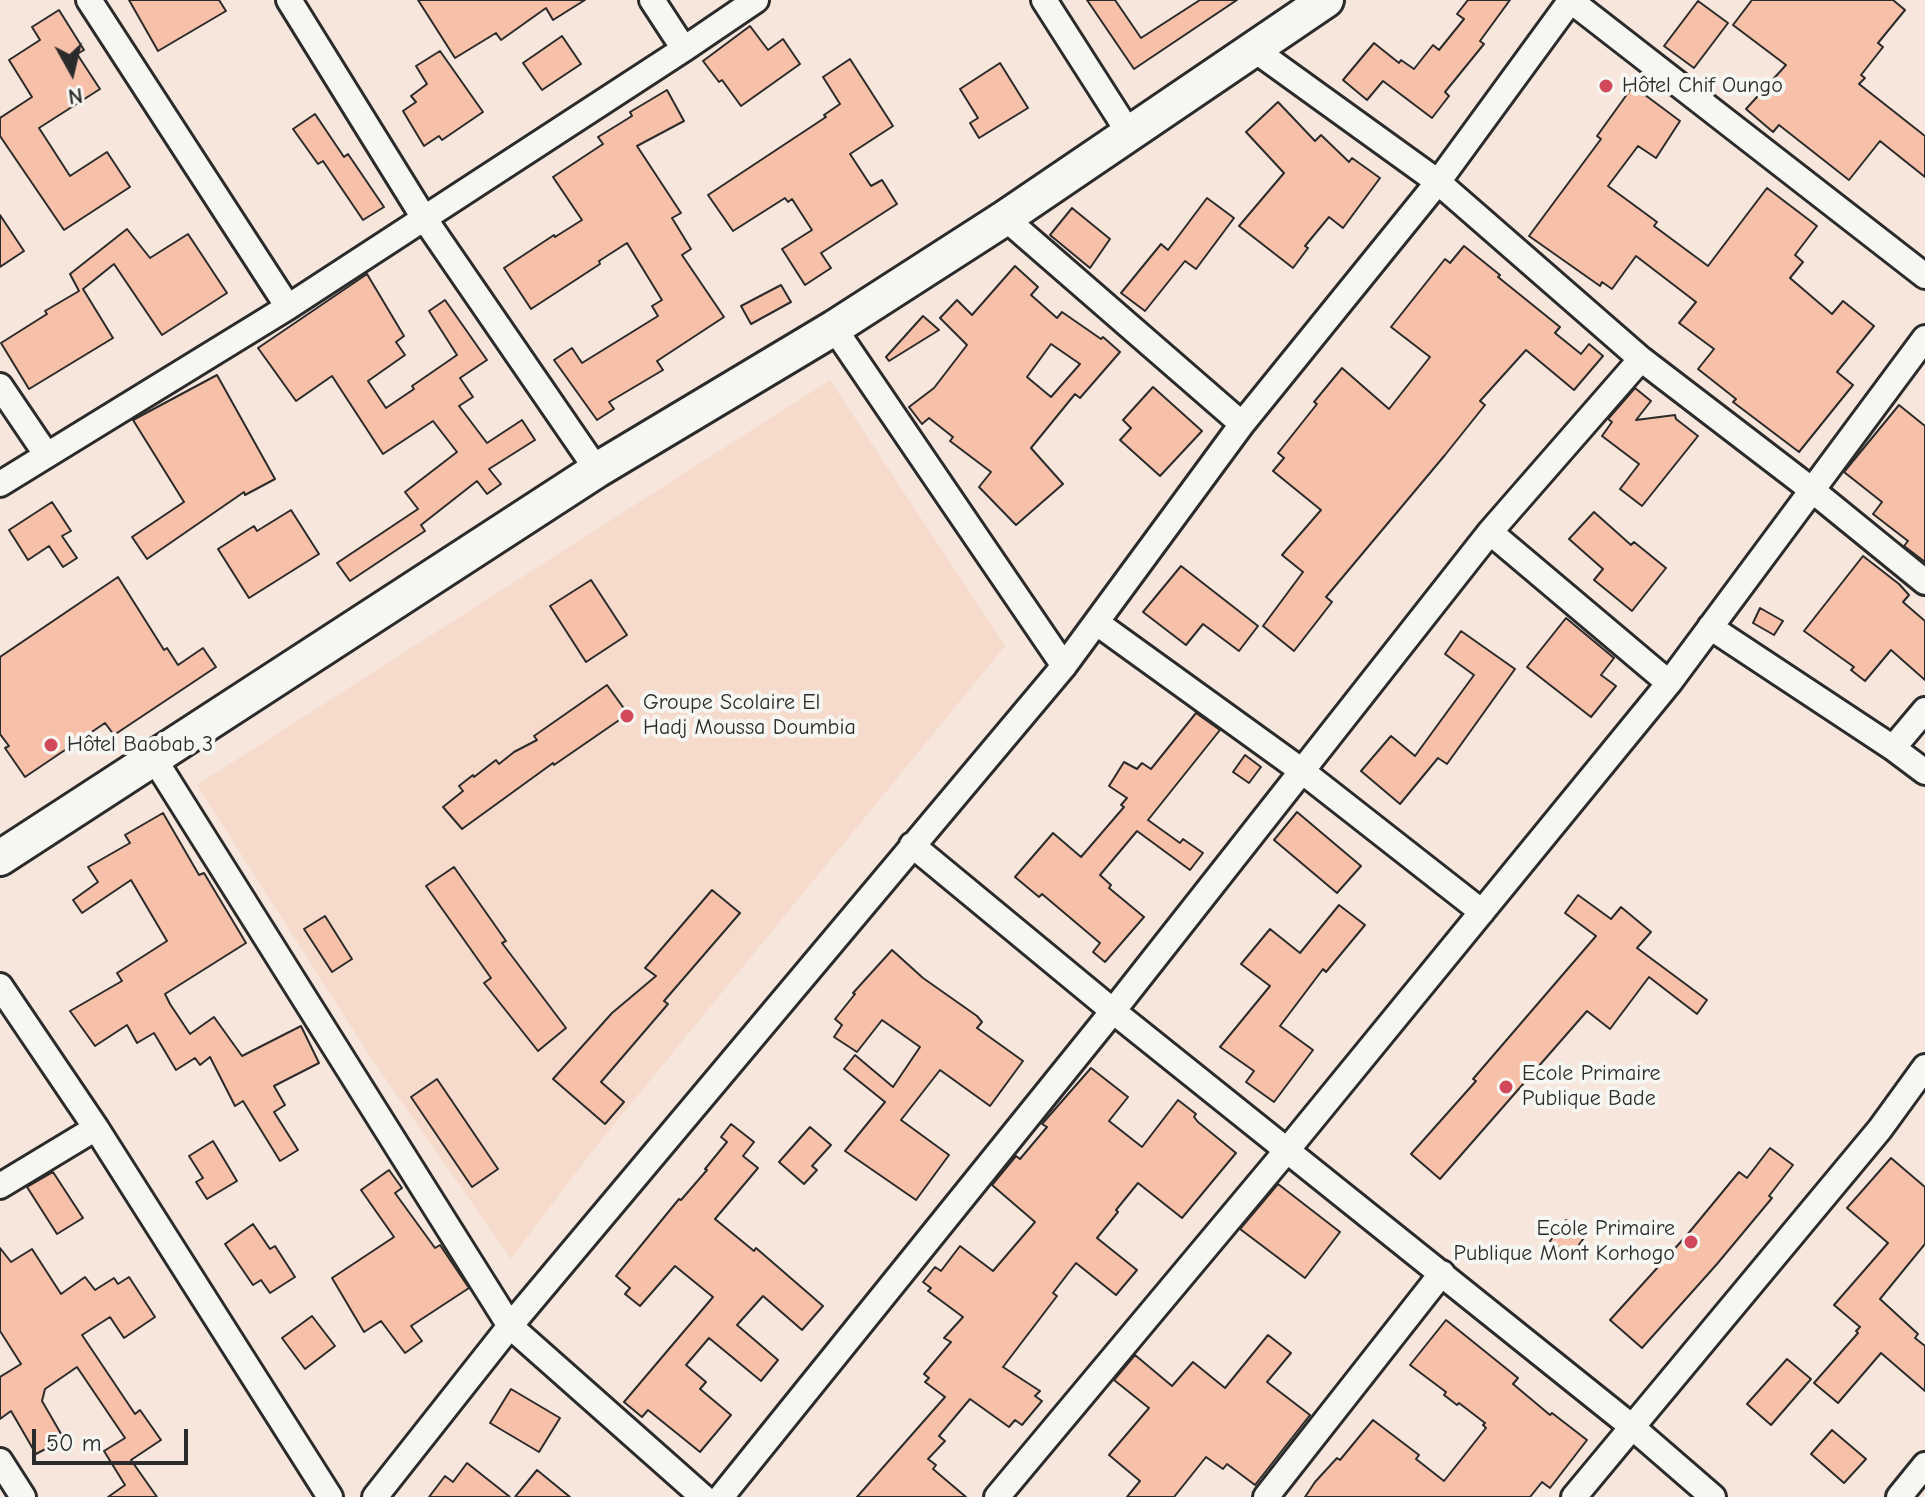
<!DOCTYPE html>
<meta charset="utf-8">
<style>
body{margin:0}
#map{position:relative;width:1925px;height:1497px;overflow:hidden;background:#f6e6dc;font-family:"Comic Neue",sans-serif}
canvas{display:block}
.north{position:absolute;left:32px;top:32px;width:80px;height:80px;-webkit-text-stroke:6px #f6f6f2;paint-order:stroke;rotate:172deg;font-size:22px;font-weight:700;line-height:32px;text-align:center;color:#2b2b2b}
.north::after{content:'';display:block;margin:auto;width:28px;height:36px;background:#2b2b2b;clip-path:polygon(50% 0,100% 100%,50% 72%,0 100%)}
.scale{position:absolute;left:32px;top:1429px;width:156px;height:36px;box-sizing:border-box;border:4px solid #2b2b2b;border-top:0;padding-left:10px;font-size:24px;line-height:28px;white-space:nowrap;color:#2b2b2b;-webkit-text-stroke:6px #f6f6f2;paint-order:stroke}
</style>
<div id="map">
<canvas width="1925" height="1497"></canvas>
<div class="north">N</div>
<div class="scale">50 m</div>
</div>
<script>
const context = document.querySelector('canvas').getContext('2d');
context.lineJoin = 'round';
function paint(path, color) {
  context.fillStyle = color;
  context.fill(path, 'evenodd');
}
function trace(path, color, width, dash) {
  context.strokeStyle = color;
  context.lineWidth = width;
  context.lineCap = dash ? 'butt' : 'round';
  context.setLineDash(dash || []);
  context.stroke(path);
}
function label(font, color, halo, rows, align = 'center') {
  context.font = font + ' "Comic Neue",sans-serif';
  context.lineWidth = 8;
  context.setLineDash([]);
  context.textBaseline = 'middle';
  context.strokeStyle = halo;
  context.fillStyle = color;
  for (const [text, x, y, turn = 0] of rows) {
    context.save();
    context.translate(x, y);
    context.rotate((+turn || 0) * Math.PI / 180);
    context.textAlign = isNaN(turn) ? turn : align;
    if (halo) context.strokeText(text, 0, 0);
    context.fillText(text, 0, 0);
    context.restore();
  }
}
paint(new Path2D(`
 M830,380L1005,646L590,1154L511,1259L373,1061L197,785Z`), '#f6dbcd');
const building = new Path2D(`
 M129,0H219L226,11L158,51Z
 M418,0H585L553,20L546,8L501,40L496,33L455,58Z
 M1087,0H1115L1141,38L1200,0H1237L1134,69Z
 M1468,0H1510L1480,41L1484,44L1445,92L1449,96L1432,118L1383,81L1367,100L1343,80L1374,43L1399,63L1401,60L1414,69L1433,45L1439,50L1464,19L1457,14Z
 M1752,0H1893L1905,10L1878,43L1883,47L1861,75L1865,78L1859,84L1925,136V177L1880,141L1849,180L1779,125L1773,132L1746,109L1786,65L1733,25Z
 M1698,1L1728,23L1694,68L1664,46Z
 M59,10L84,50L77,54L100,89L39,128L70,176L107,152L130,187L64,230L0,136V118L32,97L9,60L40,40L32,27Z
 M750,26L768,50L783,39L800,64L741,106L722,80L719,82L703,61Z
 M562,36L581,64L542,90L523,63Z
 M440,51L483,112L442,140L439,136L424,146L403,111L416,102L411,96L427,84L416,66Z
 M850,59L893,126L850,154L871,186L882,180L897,204L821,253L831,268L805,285L782,249L812,230L792,199L788,202L785,198L733,231L708,195L826,117L824,115L840,104L823,77Z
 M1000,63L1028,108L979,138L970,123L978,118L960,89Z
 M1633,86L1680,121L1656,158L1638,146L1608,186L1657,222L1654,226L1708,266L1767,188L1817,226L1795,255L1803,262L1790,278L1832,314L1843,301L1874,326L1837,372L1853,385L1799,452L1733,402L1736,399L1698,369L1714,349L1679,323L1696,302L1636,256L1612,289L1602,282L1600,286L1529,236L1601,139L1597,136Z
 M667,90L684,121L637,146L681,213L672,218L691,249L682,255L724,317L657,361L663,370L609,402L614,409L597,420L554,360L572,348L582,363L658,316L652,306L662,300L627,243L599,261L600,264L531,309L504,268L554,235L555,237L582,220L553,177L603,144L598,137L632,116L630,112Z
 M1278,102L1315,141L1321,135L1349,162L1352,158L1380,178L1343,228L1329,217L1305,246L1308,248L1293,268L1239,226L1284,173L1246,132Z
 M315,114L344,157L348,154L384,207L363,220L323,161L318,164L293,129Z
 M1207,198L1234,218L1196,269L1185,261L1145,311L1121,293L1161,244L1168,250Z
 M1072,208L1110,239L1090,268L1050,235Z
 M0,215L24,251L0,267Z
 M127,229L150,258L188,234L227,293L162,335L114,264L83,289L113,338L29,389L1,343L47,314L45,311L79,291L70,274Z
 M1464,246L1500,275L1498,277L1560,327L1555,333L1581,354L1589,344L1603,356L1574,390L1526,350L1480,401L1485,405L1445,455L1326,597L1332,602L1294,651L1263,626L1303,572L1282,555L1321,510L1273,471L1284,458L1278,453L1317,404L1314,402L1342,368L1389,409L1430,357L1391,327L1445,259L1450,263Z
 M1015,266L1038,287L1031,295L1057,318L1062,312L1101,339L1103,337L1120,352L1080,398L1075,394L1031,448L1063,484L1016,525L979,487L991,472L950,441L953,437L929,418L922,424L909,407L934,388L967,345L940,318L957,300L972,315ZM1051,344L1080,364L1051,397L1027,377Z
 M367,274L404,336L396,342L405,355L368,381L386,408L414,389L412,386L457,355L429,311L445,300L487,360L460,378L473,397L459,406L487,443L522,420L535,440L489,469L501,484L487,494L477,481L421,525L425,531L350,581L337,563L418,509L405,492L457,452L433,421L383,454L332,376L296,401L258,348Z
 M781,285L791,302L751,324L741,306Z
 M923,316L939,330L889,361L886,357Z
 M217,375L275,479L245,495L244,492L147,559L132,537L184,502L133,420Z
 M1153,387L1202,431L1160,476L1120,440L1131,428L1123,420Z
 M1635,388L1651,401L1636,420L1675,415L1676,419L1698,436L1642,506L1620,489L1639,464L1602,436L1612,422L1608,419Z
 M1899,405L1925,426V562L1904,546L1908,541L1873,514L1882,502L1844,472Z
 M52,502L71,531L62,536L77,558L63,567L49,546L28,560L9,530Z
 M291,510L319,554L249,598L218,549L254,526L257,531Z
 M1594,512L1631,545L1634,542L1666,568L1632,611L1594,580L1603,569L1569,539Z
 M1863,556L1899,584L1909,595L1903,602L1925,621V680L1891,650L1865,681L1851,670L1854,667L1804,631Z
 M1181,566L1258,626L1239,651L1203,624L1186,645L1143,612Z
 M118,577L164,650L167,648L178,665L203,648L216,667L114,735L105,723L25,777L5,748L9,746L0,734V657Z
 M591,580L627,635L586,662L550,606Z
 M1760,608L1783,621L1774,635L1753,623Z
 M1566,618L1614,658L1601,675L1616,686L1591,717L1527,667Z
 M1461,631L1515,669L1447,764L1438,758L1400,804L1361,771L1391,736L1415,756L1474,675L1445,654Z
 M607,685L628,714L554,765L553,763L462,829L443,807L463,791L459,786L473,775L474,777L496,760L499,764L514,752L537,740L534,736Z
 M1196,713L1220,730L1148,820L1180,843L1183,839L1203,853L1190,870L1137,831L1100,875L1111,885L1109,888L1144,917L1105,962L1093,952L1100,943L1042,894L1039,897L1015,877L1053,833L1081,857L1124,807L1121,805L1127,798L1109,786L1124,762L1137,769L1142,763L1151,769Z
 M1245,755L1261,767L1249,783L1233,772Z
 M1297,812L1361,866L1337,893L1274,840Z
 M163,813L199,875L204,873L246,943L165,994L170,1004L190,1034L214,1017L242,1056L301,1026L319,1063L274,1086L285,1105L274,1112L298,1150L280,1161L243,1101L235,1106L210,1057L200,1065L195,1058L176,1070L154,1033L137,1043L127,1025L95,1046L70,1011L122,981L117,973L167,941L131,880L82,913L73,900L98,882L88,867L130,843L125,835Z
 M454,867L506,941L502,943L566,1028L538,1051L484,983L491,978L426,886Z
 M712,890L740,913L664,1001L668,1004L601,1082L624,1102L605,1124L553,1079L612,1013L656,976L645,968Z
 M1578,895L1611,919L1621,907L1651,932L1637,948L1707,1000L1697,1014L1649,977L1610,1029L1587,1011L1440,1179L1411,1154L1476,1081L1473,1079L1596,936L1565,913Z
 M1339,905L1365,925L1326,972L1323,969L1280,1026L1313,1050L1274,1102L1246,1082L1254,1071L1220,1047L1270,986L1241,964L1270,929L1300,953Z
 M325,916L352,959L332,972L304,929Z
 M892,950L923,978L977,1016L982,1022L977,1028L1023,1061L990,1106L940,1070L901,1120L949,1155L916,1200L845,1151L885,1102L844,1069L855,1055L893,1087L920,1047L882,1020L857,1052L834,1037L842,1025L835,1019L855,994L853,993Z
 M1091,1068L1128,1097L1109,1121L1142,1147L1178,1100L1196,1114L1194,1117L1198,1122L1236,1153L1182,1218L1138,1183L1116,1210L1118,1212L1097,1238L1137,1270L1116,1295L1076,1263L1053,1293L1057,1296L1003,1367L1040,1391L1035,1396L1042,1401L1022,1425L1015,1420L1009,1427L970,1399L939,1436L945,1441L928,1459L936,1465L933,1469L966,1497H857L945,1397L925,1382L929,1378L924,1374L951,1342L944,1338L963,1317L928,1291L931,1288L923,1282L935,1267L941,1271L960,1246L993,1271L1035,1222L992,1185L1016,1156L1020,1159L1047,1127L1042,1124Z
 M437,1079L498,1169L472,1187L411,1097Z
 M731,1124L754,1142L743,1156L758,1168L715,1219L754,1251L756,1248L823,1306L802,1330L763,1296L737,1325L778,1360L761,1381L709,1338L686,1365L706,1382L700,1389L731,1415L700,1452L648,1410L642,1417L624,1402L713,1297L675,1266L640,1306L625,1294L630,1288L616,1276L679,1199L681,1200L707,1170L705,1169L727,1142L721,1137Z
 M810,1127L831,1145L812,1166L817,1170L804,1184L779,1162Z
 M213,1141L237,1181L207,1199L196,1182L203,1178L189,1156Z
 M1770,1148L1793,1165L1769,1196L1772,1198L1717,1264L1642,1348L1610,1320L1687,1235L1739,1172L1747,1178Z
 M1891,1158L1925,1187V1244L1880,1299L1918,1334L1915,1338L1925,1346V1391L1881,1353L1838,1403L1814,1383L1858,1333L1856,1331L1860,1327L1834,1305L1888,1243L1847,1208Z
 M389,1170L402,1188L395,1193L435,1248L440,1245L469,1288L411,1326L422,1341L405,1353L381,1321L364,1332L332,1278L394,1237L361,1190Z
 M53,1172L83,1218L57,1234L27,1187Z
 M1278,1184L1340,1232L1305,1278L1240,1229Z
 M1566,1220L1586,1235L1571,1256L1550,1241Z
 M253,1224L270,1249L275,1246L295,1277L270,1293L261,1280L253,1285L225,1244Z
 M0,1248L11,1262L32,1249L61,1294L85,1277L95,1290L114,1278L118,1284L129,1277L155,1317L124,1338L110,1317L82,1335L135,1414L140,1410L161,1440L131,1460L157,1497H108L125,1485L104,1451L125,1438L77,1367L45,1389L42,1401L64,1439L36,1454L11,1411L0,1419V1377L21,1364L0,1331Z
 M312,1316L335,1346L305,1369L282,1338Z
 M1446,1320L1518,1378L1513,1384L1550,1415L1552,1413L1587,1440L1550,1488L1542,1482L1530,1497H1305L1315,1482L1337,1458L1340,1460L1373,1420L1419,1455L1416,1459L1444,1481L1486,1428L1483,1425L1485,1423L1459,1403L1457,1405L1444,1395L1446,1392L1410,1365Z
 M1268,1335L1291,1353L1267,1382L1310,1415L1255,1485L1227,1464L1223,1469L1206,1457L1174,1497H1127L1140,1481L1109,1455L1149,1408L1114,1380L1135,1355L1172,1386L1193,1362L1225,1388Z
 M1787,1359L1811,1379L1771,1425L1747,1404Z
 M511,1389L560,1418L539,1452L490,1423Z
 M1832,1430L1866,1459L1844,1483L1811,1454Z
 M467,1463L510,1497H429L445,1476L453,1482Z
 M537,1470L570,1497H515Z`);
paint(building, '#f6c0a9');
trace(building, '#2b2b2b', 2);
const street = new Path2D(`
 M89,0L288,307
 M289,0L424,218L597,470
 M652,0L684,49
 M1044,0L1129,133
 M1570,0L1925,276
 M1255,50L1438,182L1641,359L1812,490L1925,582
 M1005,218L1242,424
 M834,328L1064,666
 M0,386L46,454
 M0,484L288,307L684,49L756,0
 M1490,532L1669,683
 M1097,623L1302,771L1482,912
 M1710,627L1893,748L1925,772
 M1893,748L1925,710
 M153,757L510,1326L703,1497
 M912,845L1113,1011L1631,1426L1713,1497
 M0,986L96,1128L330,1497
 M0,1186L96,1128
 M0,1461L23,1497
 M375,1497L510,1326L1064,666L1242,424L1438,182L1571,0
 M721,1497L1113,1011L1490,532L1641,359
 M997,1497L1288,1149L1669,683L1925,338
 M1266,1497L1442,1273
 M1574,1497L1880,1129L1925,1067
 M1899,1497L1925,1465`);
const secondary = new Path2D(`
 M0,858L597,470L834,328L1005,218L1326,0`);
trace(street, '#2b2b2b', 30);
trace(secondary, '#2b2b2b', 40);
trace(street, '#f6f6f2', 24);
trace(secondary, '#f6f6f2', 34);
for (const [x, y, r, color] of [
 [1606,86,8,"#d1495b"],
 [627,716,8,"#d1495b"],
 [51,745,8,"#d1495b"],
 [1506,1087,8,"#d1495b"],
 [1691,1242,8,"#d1495b"]
]) {
  const dot = new Path2D();
  dot.arc(x, y, r, 0, 2 * Math.PI);
  context.fillStyle = color;
  context.fill(dot);
  trace(dot, '#f6f6f2', 3);
}
label('22px', '#2b2b2b', '#f6f6f2', [
 ["Hôtel Chif Oungo",1622,86],
 ["Groupe Scolaire El",643,703],
 ["Hadj Moussa Doumbia",643,728],
 ["Hôtel Baobab 3",67,745],
 ["Ecole Primaire",1522,1074],
 ["Publique Bade",1522,1099],
 ["Ecole Primaire",1675,1229,"right"],
 ["Publique Mont Korhogo",1675,1254,"right"]
], 'left');
</script>
